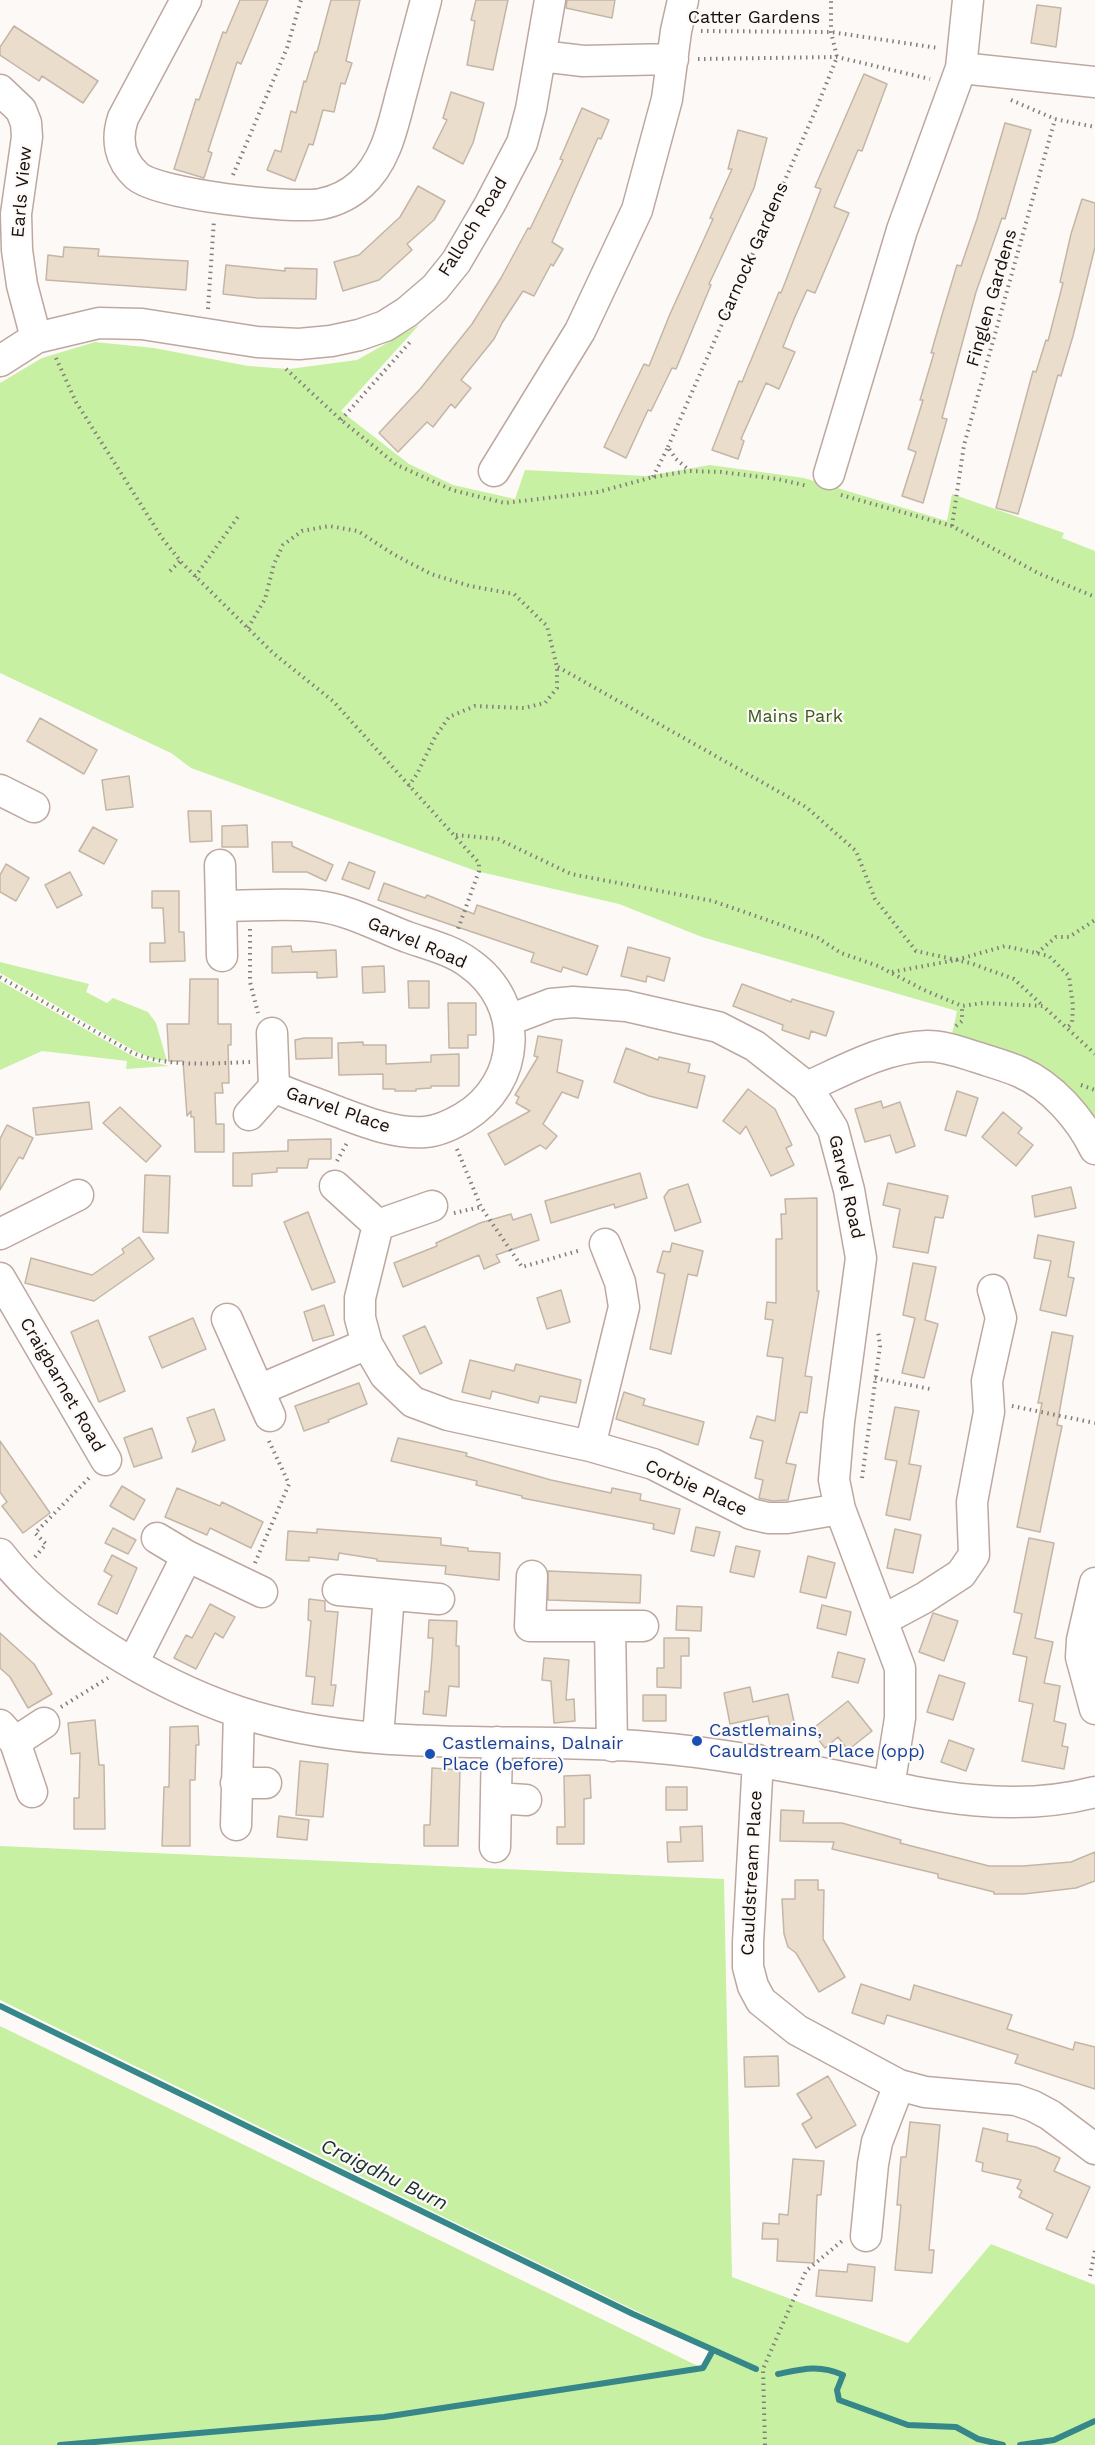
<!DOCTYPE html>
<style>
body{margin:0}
canvas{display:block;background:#fdf9f7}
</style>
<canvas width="1095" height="2445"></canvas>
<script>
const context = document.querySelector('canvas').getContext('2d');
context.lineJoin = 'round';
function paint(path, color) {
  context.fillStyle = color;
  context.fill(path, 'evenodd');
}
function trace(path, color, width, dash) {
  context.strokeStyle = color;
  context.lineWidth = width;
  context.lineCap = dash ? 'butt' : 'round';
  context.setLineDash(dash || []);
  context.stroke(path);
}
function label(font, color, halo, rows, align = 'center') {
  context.font = font + ' "Work Sans",sans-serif';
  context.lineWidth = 4.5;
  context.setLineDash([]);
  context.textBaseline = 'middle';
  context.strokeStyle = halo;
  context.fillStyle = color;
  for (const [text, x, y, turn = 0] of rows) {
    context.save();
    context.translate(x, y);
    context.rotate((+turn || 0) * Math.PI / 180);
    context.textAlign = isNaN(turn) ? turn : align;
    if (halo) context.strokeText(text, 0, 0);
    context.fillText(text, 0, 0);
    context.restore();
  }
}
paint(new Path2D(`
 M419,325L341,411L409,464L453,485L515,499L525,470L646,476L710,465L804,478L947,521L952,494L1064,533L1062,538L1095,551V1127L1081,1102L1020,1054L952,1034L957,1011L702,937L619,904L476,871L191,768L171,753L0,673V383L42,358L95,342L154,348L248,366L289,369L357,360Z
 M0,962L89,984L86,992L107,1003L113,998L148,1012L156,1023L167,1061L153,1059L133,1050L0,973Z
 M0,981L136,1058L169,1066L126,1069L127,1061L42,1051L0,1070Z
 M0,1846L724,1879L732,2277L908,2343L991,2244L1095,2285V2445H0V2026L702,2368L710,2347L0,2000Z`), '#c7f0a3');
trace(new Path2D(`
 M0,2006L633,2314L756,2369
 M778,2374C802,2369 819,2364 843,2375L837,2390L839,2400L908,2425L956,2427L978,2439L1003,2445
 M60,2445L384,2417L703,2368L713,2350
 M1020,2445L1054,2440L1095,2421`), '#368789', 6);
const building = new Path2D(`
 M240,0H268L241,64L237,62L208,151L212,153L204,178L174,169L196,99L199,100L223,32L226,33Z
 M331,0H360L346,61L352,63L345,84L341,83L334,112L323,110L313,145L309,144L295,181L267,170L275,150L281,152L291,111L296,113L304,81L306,82L315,52H317Z
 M476,0H508L493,70L467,65L475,21L471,20Z
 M567,0H615L612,18L566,8Z
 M1037,5L1061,8L1056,47L1031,43Z
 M14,26L98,81L83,103L42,76L39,81L0,55V47Z
 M864,74L887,84L862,151L858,150L834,207L849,213L815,293L807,290L794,319L783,347L795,352L779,389L766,383L741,439L744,441L738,459L712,450L739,381L742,382L779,292L781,293L821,189L815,187Z
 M451,92L484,103L473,143L463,164L433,148L447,120L443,118Z
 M582,108L609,120L601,139L598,138L552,242L563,249L553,266L551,264L534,296L523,291L502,323L494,339L461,380L471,388L455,408L451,404L433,427L427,422L398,452L379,433L421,388L472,324L501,278L528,228L530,229L544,200L563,160L560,159Z
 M1005,123L1031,130L1005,219L1002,218L976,292L942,418L947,419L923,503L902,496L916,452L908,449L923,400H920L934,353H931L942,315L957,265L961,266L977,219Z
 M738,130L767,138L754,188L709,284L711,285L676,369L672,368L651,411L648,410L626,458L604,447L644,364L649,366L670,314L713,219L710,218L732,169H728Z
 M418,186L445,201L434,220L407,244L412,250L379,280L343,291L334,262L359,255L400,217Z
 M1082,199L1095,203V247L1073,336L1061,376L1058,375L1018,514L996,508L1033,371L1036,372L1046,340L1048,341L1063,283L1060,282L1071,234Z
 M64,247L99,249L98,256L188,261L186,290L46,280L48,255L63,257Z
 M226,265L285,271V268L317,269L316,299L257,298L223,294Z
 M40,718L97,750L84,774L27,741Z
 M129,776L133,807L106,810L102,780Z
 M188,811H211L212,841L190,842Z
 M247,825L248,847H222V826Z
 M93,827L117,840L104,864L79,851Z
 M272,842H292V846L333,865L326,881L307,872H273Z
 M349,862L375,872L369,889L342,879Z
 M6,864L29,878L16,901L0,892V875Z
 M70,872L82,895L57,908L45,885Z
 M384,883L425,898L427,895L474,914L477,905L598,946L587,975L563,967L561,972L531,962L534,953L378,900Z
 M152,891H179V932H184L185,961L150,962V943H165L163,908H152Z
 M291,946L292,952L336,950L337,977L317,978V972L272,973V947Z
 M628,947L670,958L664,981L647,976L646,982L621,976Z
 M384,966L385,992L363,993L362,967Z
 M190,979H218V1024H231V1045H228L229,1083H222L223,1093H215L216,1124H224V1152H195L194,1117H191V1111L187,1116L183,1061H169L167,1024H189Z
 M408,981H429V1008H409Z
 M742,984L791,1002L792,999L834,1012L826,1036L811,1031L809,1039L782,1030L783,1025L733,1006Z
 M448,1003H476V1035H468V1048H449Z
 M538,1036L562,1040L557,1072L583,1081L578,1098L562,1092L543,1124L557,1136L546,1149L540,1145L505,1165L488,1134L530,1111L516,1103L519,1097L515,1095L538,1057L534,1056Z
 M304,1038H332V1058L296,1059L295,1040Z
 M363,1042V1045H386V1064L431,1062V1055L459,1054V1086H431V1088L416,1089V1091H395V1089H383V1074L339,1075L338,1043Z
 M626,1048L658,1060L659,1057L690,1064L688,1072L705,1076L697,1108L649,1096L614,1082Z
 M748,1089L775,1109L792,1145L786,1148L794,1165L771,1176L746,1126L740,1134L723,1121Z
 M957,1091L978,1098L966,1136L945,1130Z
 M881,1101L883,1108L900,1102L915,1146L896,1153L890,1135L865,1142L855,1109Z
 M89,1102L92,1129L36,1135L33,1108Z
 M120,1107L161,1146L146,1162L103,1123Z
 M1003,1112L1022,1128L1018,1133L1033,1145L1016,1166L982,1137Z
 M7,1125L33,1138L23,1159L19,1157L0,1190V1139Z
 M331,1139V1159H309L307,1168H277V1172L252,1174V1186H233V1153L288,1151V1140Z
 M640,1173L647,1198L615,1208L614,1204L551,1223L545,1201Z
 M145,1175L170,1176L168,1233L143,1232Z
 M888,1183L948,1196L943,1218L935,1217L928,1253L893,1247L900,1209L883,1205Z
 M688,1184L701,1222L675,1231L664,1197L669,1190Z
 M1071,1187L1076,1208L1035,1217L1032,1196Z
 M817,1198V1291H819L805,1376L812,1377L807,1413L800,1412L786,1463L796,1465L788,1500L773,1501L759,1498L763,1480L755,1478L763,1441L750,1438L757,1416L775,1421L783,1358L767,1356L773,1320L765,1319L767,1302L776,1303V1239H782L781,1214H786L785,1199Z
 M308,1212L335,1282L312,1290L284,1222Z
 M511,1214L513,1220L531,1214L539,1240L496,1255L500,1262L484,1269L479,1255L403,1287L394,1263L437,1246L436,1243L480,1223Z
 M1038,1235L1074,1242L1068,1277L1074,1278L1066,1316L1040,1310L1051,1261L1034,1258Z
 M139,1237L154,1259L94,1301L25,1283L31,1258L92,1275L124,1253L122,1249Z
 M672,1243L703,1251L697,1276L688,1274L671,1354L650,1349L665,1274L657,1272L663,1251L670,1252Z
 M913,1263L936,1267L925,1320L938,1324L924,1378L902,1373L915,1318L903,1315Z
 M561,1290L570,1322L547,1329L537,1298Z
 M324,1305L334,1335L313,1341L304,1312Z
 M193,1318L206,1349L162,1368L149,1337Z
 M98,1320L125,1391L99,1402L71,1332Z
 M425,1326L442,1363L420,1374L403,1336Z
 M1052,1332L1073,1336L1057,1425L1062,1426L1040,1532L1017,1527L1042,1403H1038Z
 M470,1360L514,1371L516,1364L581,1380L576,1403L540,1396L538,1403L492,1391L490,1399L462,1392Z
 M359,1383L367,1404L328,1420L329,1422L304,1431L295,1406Z
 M624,1392L645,1399L643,1405L704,1422L698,1445L616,1419Z
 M895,1407L919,1411L909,1464L921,1466L910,1520L886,1515L897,1461L885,1459Z
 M214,1409L225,1440L192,1452L196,1442L187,1418Z
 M152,1428L162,1458L134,1467L124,1438Z
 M398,1438L467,1453L466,1456L551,1480L611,1493L612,1488L641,1494L640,1500L680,1509L674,1534L653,1529L654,1524L522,1498V1496L476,1485L477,1481L391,1461Z
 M0,1441L50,1513L23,1533L2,1506L7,1502L0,1492Z
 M122,1486L145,1500L134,1520L110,1506Z
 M177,1488L220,1506L222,1502L263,1522L251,1548L210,1528L207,1535L165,1517Z
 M696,1527L720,1532L714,1556L691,1551Z
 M113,1528L136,1540L128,1554L105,1543Z
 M317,1529L441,1538V1545L468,1548V1551L500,1553L499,1580L445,1574L446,1566L377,1561V1559L339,1553L338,1560L309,1557V1561L286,1560L288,1531L317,1533Z
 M895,1529L921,1535L913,1573L887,1568Z
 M1029,1538L1054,1543L1035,1638L1053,1642L1044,1683L1060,1686L1054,1721L1066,1724L1062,1746L1068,1747L1064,1769L1022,1761L1033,1704L1019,1701L1027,1657L1013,1654L1022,1614L1014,1612Z
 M736,1546L760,1551L754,1577L730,1572Z
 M112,1555L137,1568L117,1614L98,1604L112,1576L104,1571Z
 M808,1556L835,1563L826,1598L800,1592Z
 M548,1571L641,1575L640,1603L548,1600Z
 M309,1599L325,1601V1611L338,1612L331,1685H336L333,1706L312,1704L315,1677L306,1676L311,1621L308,1620Z
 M210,1604L235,1617L223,1638L215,1633L196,1669L174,1658L186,1635L192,1638Z
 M822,1605L851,1612L846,1635L817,1628Z
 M677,1606L702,1607L701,1631L676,1630Z
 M933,1613L958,1621L944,1661L919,1652Z
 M429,1620L457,1621L456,1646H459V1687L449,1686L446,1716L423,1714L425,1691L429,1692L432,1656L433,1638H428Z
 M0,1633L34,1664L52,1694L28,1708L10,1677L0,1668Z
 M664,1638H689V1656H681V1688L657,1687V1668H664Z
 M838,1652L865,1659L858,1683L832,1677Z
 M544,1658L569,1660L566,1700L574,1699L575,1721L554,1723L551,1681L542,1680Z
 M939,1675L965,1683L953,1720L927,1712Z
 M750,1687L753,1702L788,1694L796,1731L772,1736L768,1716L730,1724L724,1693Z
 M643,1695H666V1721H643Z
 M848,1701L872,1731L848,1750L838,1737L825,1748L811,1730Z
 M95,1720L99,1765H104L105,1829H74V1798H79L80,1753L71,1754L68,1723Z
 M198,1726L199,1745H196L195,1780H190V1846H162L164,1787H169L170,1727Z
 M949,1740L974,1749L966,1771L941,1762Z
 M300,1761L328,1764L323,1817L296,1815Z
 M432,1768L460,1770L458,1846H424V1825H430Z
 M590,1775L591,1798L584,1799V1844H557V1827H565L564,1776Z
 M666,1787H687V1810H666Z
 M781,1810L804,1811L803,1823H842L901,1840L900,1843L989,1866H1023L1071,1862L1095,1852V1881L1076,1888L1024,1894H994V1892L938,1878V1874L832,1849L834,1842L780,1841Z
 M279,1816L309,1820L307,1840L277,1837Z
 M702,1826L703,1861L668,1862L667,1842H681L680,1827Z
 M795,1880H818V1890H824L823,1939L845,1977L819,1992L796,1953L788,1947L784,1934L782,1899H795Z
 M861,1984L910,2000L914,1985L1012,2015L1007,2029L1073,2050L1075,2042L1095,2047V2089L1015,2063L1018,2055L963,2038L887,2015L884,2024L852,2013Z
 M778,2056L779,2086L745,2087L744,2057Z
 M828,2076L856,2125L816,2148L802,2124L812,2118L797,2094Z
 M910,2122L940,2125L929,2250H934L932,2273L895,2270L901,2205H897L901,2157H906Z
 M983,2128L1008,2134L1007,2141L1036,2147L1060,2158L1054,2171L1090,2187L1067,2238L1046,2229L1053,2214L1019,2197L1022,2191L1017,2188L1021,2180L982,2171L983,2163L976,2161Z
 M793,2159L824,2161L821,2195H817L814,2263L777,2261L778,2239H762L763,2223L779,2224V2214L788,2215Z
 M848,2264L875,2267L872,2301L816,2296L819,2270L847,2272Z`);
paint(building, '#ebddcc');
trace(building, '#c4b6a6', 1.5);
const minor = new Path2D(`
 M186,0L123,118C116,139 119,160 137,176C159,195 290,209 321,204C336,201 350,194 361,184C389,159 394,118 404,84C411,56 419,28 426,0
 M541,56L583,61L673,59
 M961,68L1095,82
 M0,90L21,110L26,123L27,137L16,214L17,250L22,285L36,338
 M0,361L36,338L99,323L142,324L257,342L299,344L331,341L359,335L385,326L407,312L435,288L456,262L490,204L522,143L531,109L550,0
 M494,471L580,331L637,210L667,99L676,31L683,0
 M829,474L902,230L961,68L968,0
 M0,790L34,807
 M220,865L221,906
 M222,956L221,906C253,906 285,903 317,906C347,909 378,926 407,937C427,944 452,950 469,963C526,1003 522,1083 463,1118C451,1125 439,1131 425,1132C392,1134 363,1121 333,1110C314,1102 293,1096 274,1087L272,1033
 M509,1020L551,1004L573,1002L626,1006L718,1027L755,1046L807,1087L833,1129L849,1190L861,1258L839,1422L834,1480L840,1509L900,1668V1718L889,1787
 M807,1087C845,1070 885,1047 927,1046C944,1046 960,1052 976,1057C991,1062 1006,1066 1020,1072C1052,1086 1080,1118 1095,1149
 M249,1115L274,1087
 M335,1186L378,1225
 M432,1206L378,1225L360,1298V1318L367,1344L385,1375L413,1402L448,1415L590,1446L653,1464L751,1514L768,1518H787L840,1509
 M0,1234L78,1195
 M0,1278L106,1460
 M227,1319L270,1416
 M259,1390L367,1344
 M590,1446L624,1307L620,1282L605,1244
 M157,1538L187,1556L262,1592
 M0,1554C54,1624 156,1684 239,1712C370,1755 513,1736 648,1747C712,1752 775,1764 837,1776C923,1794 1009,1815 1095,1792
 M532,1576L530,1626H643
 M1095,1583L1082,1640L1081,1657L1095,1709
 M338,1590L439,1599
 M883,1620L924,1598L961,1574L974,1555L972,1502L989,1412L987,1381L1001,1318L993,1290
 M610,1626L612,1746
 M133,1663L187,1556
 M0,1725L15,1742L32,1792
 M378,1737L389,1595
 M15,1742L44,1723
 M758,1760L748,1942V1967L753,1986L761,2001L797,2030L899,2085L925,2092L1016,2100L1033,2106L1050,2115L1095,2149
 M236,1783H266
 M496,1798L526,1800
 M236,1825L239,1712
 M495,1847L497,1742
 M866,2236L873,2164L877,2142L899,2085`);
trace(minor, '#bda8a0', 33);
trace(new Path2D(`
 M701,31L831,32L938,48
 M698,59L837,57L930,79
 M1011,100L1055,119L1095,127
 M233,175L287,48L301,0
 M208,309L214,220
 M56,358L76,402L162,538L182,563L273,653L333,701L479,863V871L458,929
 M286,369L341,420L397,465L452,490L505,503L598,492L653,477L689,471L721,472L777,479L808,486
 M341,420L410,342
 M668,447L817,107L837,57L831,32V0
 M653,477L668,447L676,459L689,470
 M841,495L952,526L1038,573L1095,597
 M952,526L964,445L1055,119
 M170,571L180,561
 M195,577L240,514
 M248,628L265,599L274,564L283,545L302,531L329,526L358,531L393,554L431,574L470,586L514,594L547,626L557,667V688L545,703L524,708L475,706L449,717L435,737L417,774L408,787
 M558,667L806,807L856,851L875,899L916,951L970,963L1014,979L1043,1006
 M456,835L498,839L571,874L713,901L818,938L841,953L878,966L924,990L962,1006L983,1003L1043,1006L1095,1054
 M250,929V982L258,1013
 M1037,953L1056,937H1069L1095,920
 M892,972L956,960L1005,946L1049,956L1069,976L1073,1006L1072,1023L1067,1028
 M0,977L133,1053C171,1068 210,1063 250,1062
 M956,1026L962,1021V1006
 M1081,1085L1095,1090
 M457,1149L481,1207L522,1267L581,1250
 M337,1161L348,1141
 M454,1213L481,1207
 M875,1378L930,1389
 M1012,1406L1095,1423
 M862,1478L880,1346L878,1331
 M35,1557L46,1544L35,1533L91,1476
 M255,1563L289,1484L269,1441
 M61,1707L108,1678
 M1090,2276L1095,2250
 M765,2445L763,2369L806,2271L842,2241`), '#837d7b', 4, [1.5, 4.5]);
trace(minor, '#fff', 30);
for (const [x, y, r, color] of [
 [697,1741,6,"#1a4fb4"],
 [430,1754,6,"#1a4fb4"]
]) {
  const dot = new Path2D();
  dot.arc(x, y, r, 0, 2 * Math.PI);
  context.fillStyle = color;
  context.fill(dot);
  trace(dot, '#fdf9f7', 2);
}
label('18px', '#160f0c', '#fdf9f7', [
 ["Catter Gardens",754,18],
 ["Earls View",22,192,-85],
 ["Falloch Road",473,227,-58],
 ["Carnock Gardens",753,252,-66],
 ["Finglen Gardens",992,298,-74],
 ["Garvel Road",417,943,23],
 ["Garvel Place",338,1110,19],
 ["Garvel Road",846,1187,77],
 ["Craigbarnet Road",62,1385,60],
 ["Corbie Place",696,1488,25],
 ["Cauldstream Place",752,1873,-87]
]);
label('18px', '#3b591a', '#fdf9f7', [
 ["Mains Park",795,717]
]);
label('18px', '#164399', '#fdf9f7', [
 ["Castlemains,",709,1731],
 ["Cauldstream Place (opp)",709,1752],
 ["Castlemains, Dalnair",442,1744],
 ["Place (before)",442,1765]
], 'left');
label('italic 20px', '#152f30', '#fdf9f7', [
 ["Craigdhu Burn",384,2175,26]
]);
</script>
